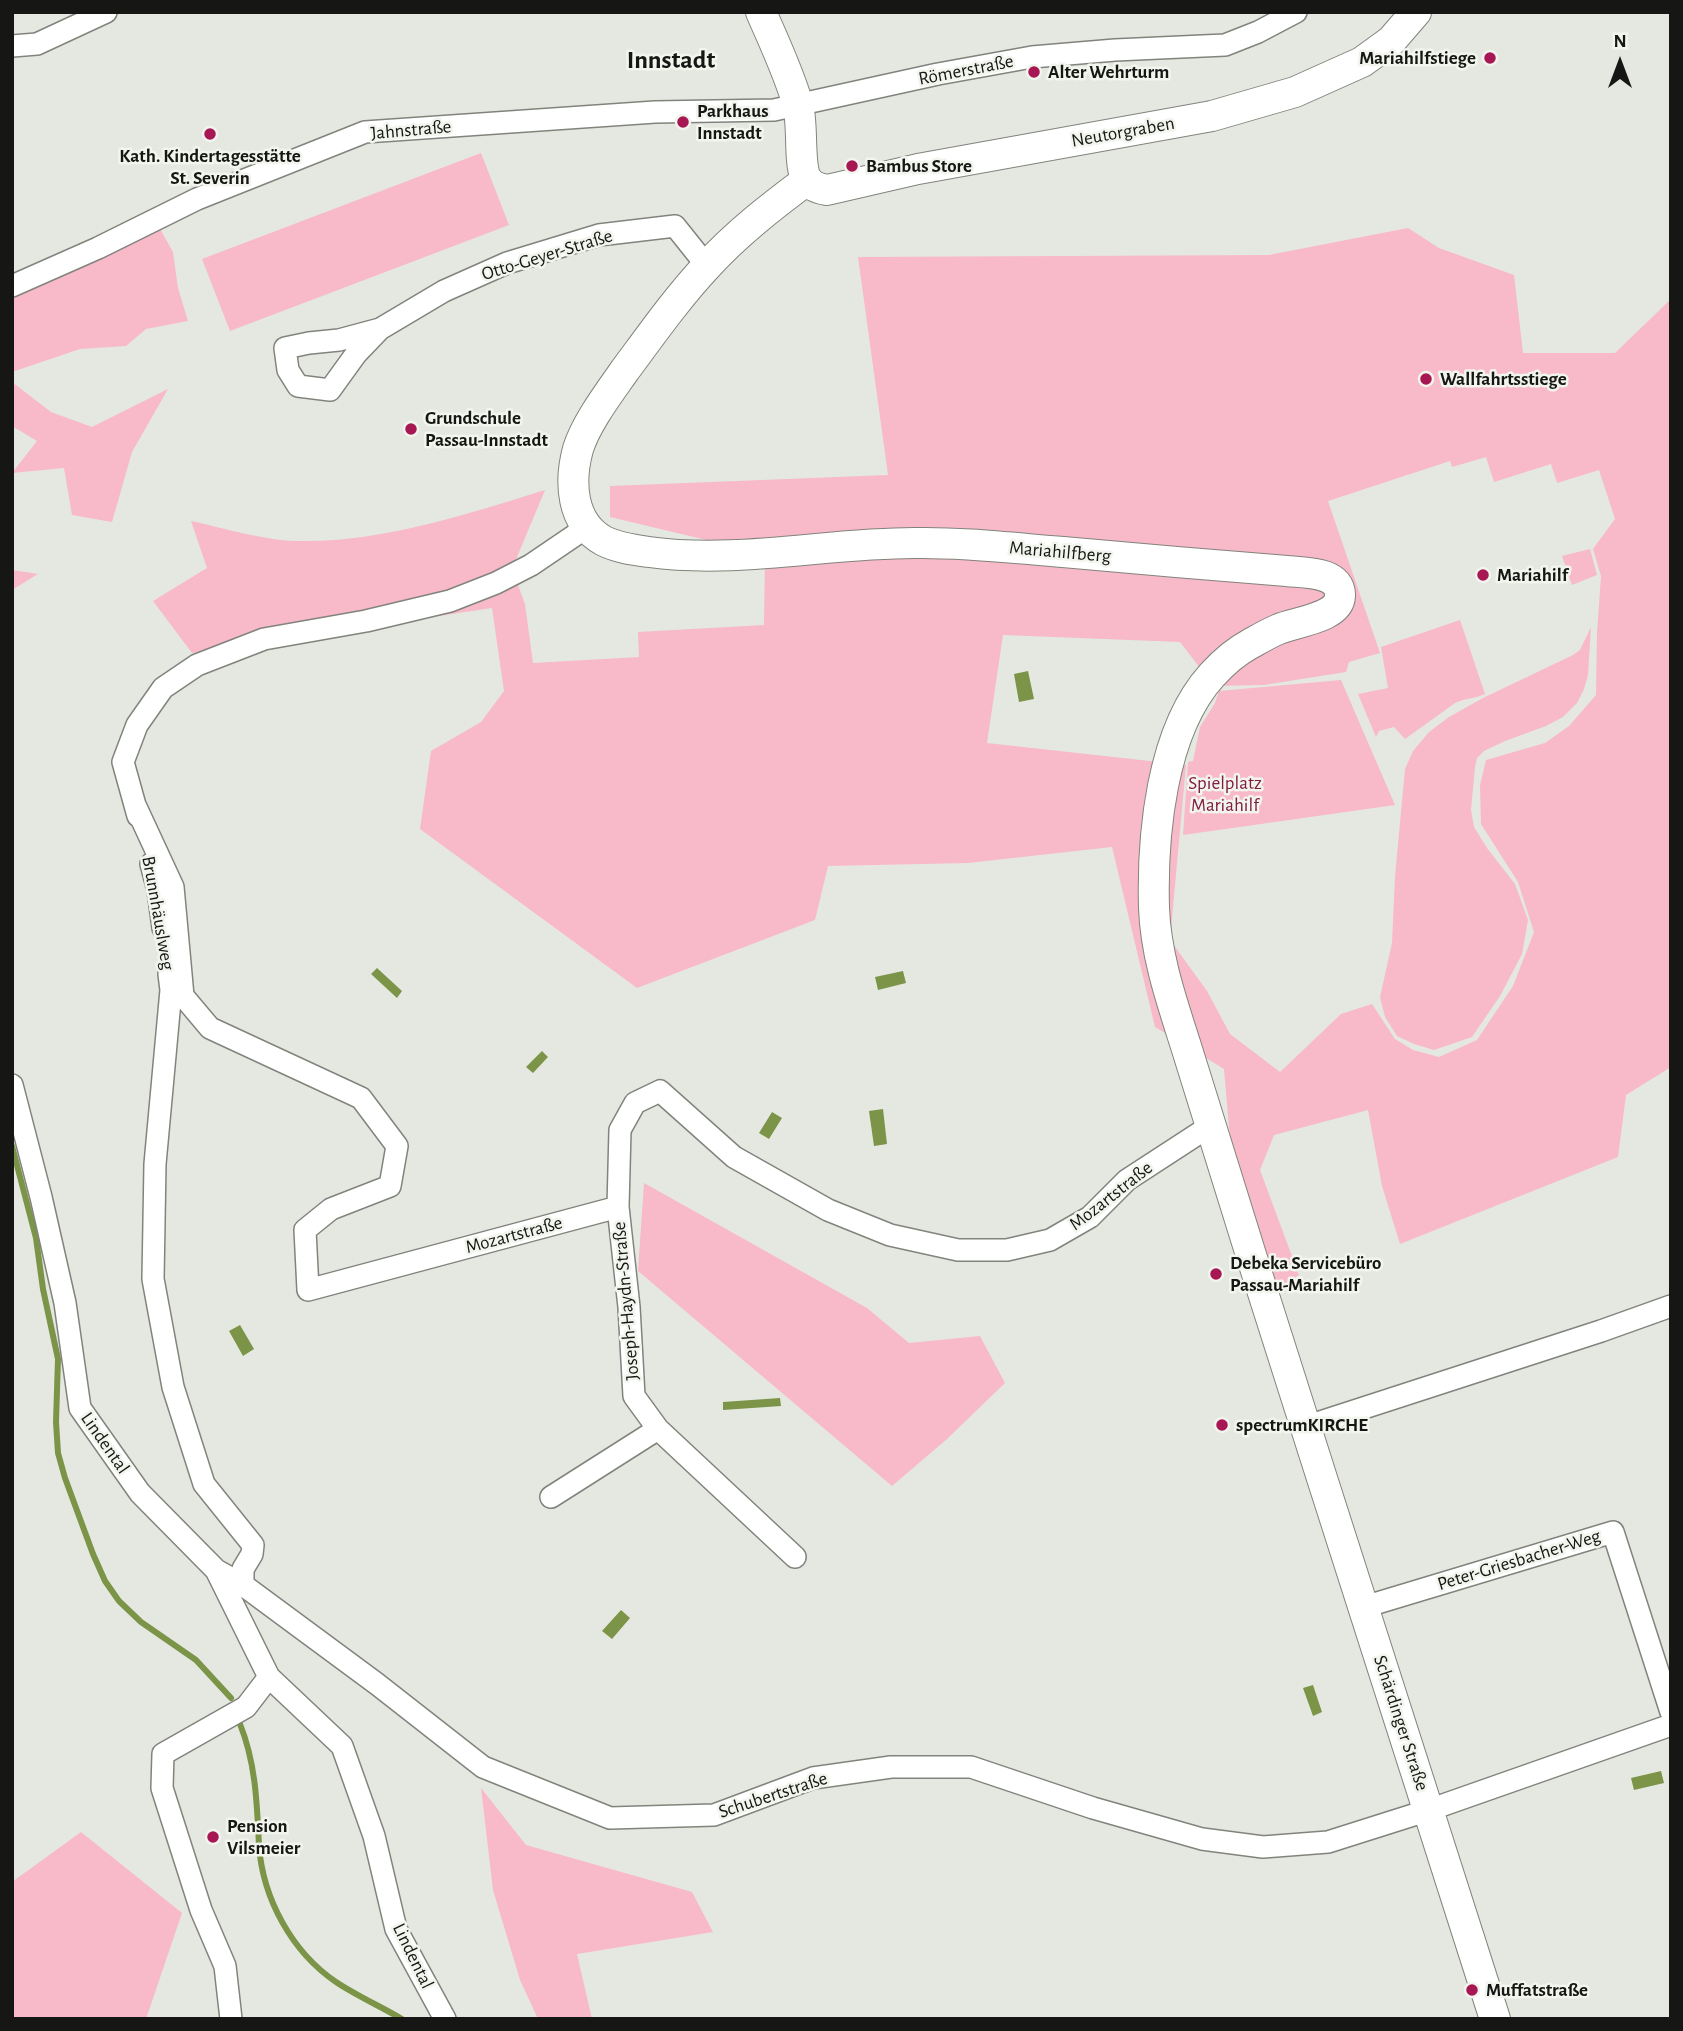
<!DOCTYPE html>
<meta charset="utf-8">
<style>
body{margin:0}
#map{position:relative;width:1683px;height:2031px;overflow:hidden;background:#e5e8e0;font-family:"Alegreya Sans",sans-serif}
canvas{display:block}
.frame{position:absolute;inset:0;border:14px solid #161714;pointer-events:none}
.north{position:absolute;left:1585px;top:28px;width:70px;height:70px;-webkit-text-stroke:5px #f2f5ed;paint-order:stroke;rotate:0deg;font-size:19px;font-weight:700;line-height:28px;text-align:center;color:#161714}
.north::after{content:'';display:block;margin:auto;width:24px;height:32px;background:#161714;clip-path:polygon(50% 0,100% 100%,50% 72%,0 100%)}
</style>
<div id="map">
<canvas width="1683" height="2031"></canvas>
<div class="frame"></div>
<div class="north">N</div>
</div>
<script>
const context = document.querySelector('canvas').getContext('2d');
context.lineJoin = 'round';
function paint(path, color) {
  context.fillStyle = color;
  context.fill(path, 'evenodd');
}
function trace(path, color, width, dash) {
  context.strokeStyle = color;
  context.lineWidth = width;
  context.lineCap = dash ? 'butt' : 'round';
  context.setLineDash(dash || []);
  context.stroke(path);
}
function label(font, color, halo, rows, align = 'center') {
  context.font = font + ' "Alegreya Sans",sans-serif';
  context.lineWidth = 5;
  context.setLineDash([]);
  context.textBaseline = 'middle';
  context.strokeStyle = halo;
  context.fillStyle = color;
  for (const [text, x, y, turn = 0] of rows) {
    context.save();
    context.translate(x, y);
    context.rotate((+turn || 0) * Math.PI / 180);
    context.textAlign = isNaN(turn) ? turn : align;
    if (halo) context.strokeText(text, 0, 0);
    context.fillText(text, 0, 0);
    context.restore();
  }
}
paint(new Path2D(`
 M481,153L509,225L230,331L202,259Z
 M159,227L173,252L178,288L188,321L146,329L126,346L80,349L12,372V298Z
 M1408,228L1439,248L1514,275L1523,353H1615L1671,299V1067L1626,1095L1618,1157L1400,1244L1382,1186L1368,1110L1274,1135L1260,1170L1299,1275L1274,1291L1230,1139L1224,1069L1155,1027L1112,847L968,863L828,866L815,920L637,988L420,829L431,751L481,722L504,691L492,608L192,653L153,601L207,568L191,521C223,528 263,540 296,541C381,543 464,515 545,490L512,569L525,604L533,663L639,657L638,632L764,625L765,554L610,517V486L888,475L858,257L1269,255ZM1486,457L1494,482L1551,464L1557,483L1599,470L1615,519L1593,549L1601,576L1597,633L1596,695L1569,726L1545,743L1486,760L1480,785L1481,824L1518,882L1534,932L1513,986L1477,1040L1439,1057L1413,1050L1395,1039L1372,1004L1341,1014L1280,1072L1230,1034L1207,991L1170,940L1186,765L987,743L1003,635L1180,642L1214,686L1264,685L1346,672L1349,662L1380,653L1328,501L1450,461L1452,467Z
 M12,382L51,412L92,427L168,389L132,452L112,522L72,515L64,468L12,473L37,441L12,426Z
 M1590,549L1597,575L1572,585L1562,556Z
 M12,570L38,574L12,590Z
 M1460,620L1485,694C1475,699 1465,698 1455,703L1405,739L1394,727L1379,731L1376,737L1358,694L1388,688L1381,647Z
 M1591,627L1588,675L1584,689L1577,703L1563,717L1546,726L1505,741L1484,751L1477,758L1475,767L1471,810L1474,827L1487,848L1515,884L1528,920L1522,954L1500,996L1472,1037L1434,1050L1414,1044L1397,1036L1385,1017L1380,997L1392,943L1395,876L1405,769L1413,751L1429,732L1449,717L1483,698L1573,655L1580,650Z
 M1341,680L1395,805L1183,835L1188,762L1193,761L1200,727L1215,703L1219,691Z
 M644,1183L867,1308L909,1343L980,1336L1005,1383L947,1439L892,1486L638,1271Z
 M481,1788L526,1845L692,1892L713,1932L577,1954L592,2019H538L520,1980L493,1890Z
 M81,1832L182,1913L146,2019H12V1882Z`), '#f8b9c9');
paint(new Path2D(`
 M1028,671L1034,699L1019,702L1014,674Z
 M377,968L402,991L397,998L371,974Z
 M903,971L906,983L878,990L875,977Z
 M542,1051L548,1057L533,1073L526,1067Z
 M883,1109L887,1144L874,1146L869,1111Z
 M772,1112L782,1118L769,1139L759,1133Z
 M240,1325L254,1349L243,1356L229,1331Z
 M780,1398L781,1406L723,1410V1402Z
 M621,1610L630,1618L612,1639L602,1631Z
 M1313,1685L1322,1712L1313,1716L1303,1688Z
 M1661,1771L1664,1783L1634,1790L1631,1778Z`), '#7b9447');
trace(new Path2D(`
 M12,1146L36,1238L43,1289L58,1359L56,1422L58,1453L65,1478L93,1554L105,1581L119,1601L141,1622L196,1660L231,1698
 M240,1724C256,1764 257,1804 259,1846C263,1899 292,1952 336,1982C357,1996 380,2006 402,2019`), '#7b9447', 6);
const street = new Path2D(`
 M12,46L37,44L106,12
 M12,286L98,248L197,199L365,132L655,112L774,110L938,74L1032,57L1115,50L1225,45L1258,32L1296,12
 M380,329L356,354L330,390L298,386L288,370L285,348L309,343L339,340L380,329L444,291L507,263L599,235L675,226L707,266
 M135,805L173,887L183,996L210,1028L361,1098L397,1146L390,1186L331,1209L305,1230L308,1290L618,1207L620,1130L635,1103L660,1091L734,1157L828,1210L890,1235L958,1250H1007L1050,1240L1090,1217L1127,1180L1210,1126
 M138,816L123,762L137,725L163,688L197,665L264,639L366,621L450,601L496,583L531,565L587,527
 M151,864L158,890L163,928
 M169,974L171,990L155,1164L153,1279L173,1387L204,1484L253,1545L252,1554L243,1569V1585
 M12,1085L41,1197L65,1303L80,1408L140,1493L216,1570L269,1677L342,1746L374,1836L396,1929L445,2019
 M1305,1427L1601,1331L1671,1306
 M658,1429L795,1557
 M551,1497L658,1429L634,1396L629,1307L618,1207
 M216,1570L243,1585L377,1684L483,1767L610,1818L714,1815L813,1778L891,1767H971L1093,1808L1202,1839L1263,1847L1328,1842L1429,1810L1671,1725
 M1364,1607L1613,1532L1671,1712
 M231,2019L225,1966L201,1910L162,1788L163,1754L246,1707L269,1677`);
const secondary = new Path2D(`
 M761,12C774,42 789,73 798,105C803,125 799,160 805,176C810,186 817,188 827,190L918,169L1212,116L1295,92L1362,62L1391,41L1416,12
 M807,180C772,206 736,234 707,266C677,298 651,335 625,370C609,393 586,423 578,449C569,482 571,523 604,541C618,548 635,550 649,552C737,564 826,543 914,543C963,542 1013,548 1063,552C1138,559 1212,565 1287,571C1304,573 1341,571 1340,596C1339,618 1295,622 1279,629C1269,633 1259,639 1250,644C1237,651 1222,664 1212,675C1161,731 1152,836 1154,908C1156,961 1175,1010 1190,1059C1210,1124 1230,1189 1251,1255C1331,1510 1415,1763 1495,2019`);
trace(street, '#81847c', 24);
trace(secondary, '#81847c', 32);
trace(street, '#fff', 21);
trace(secondary, '#fff', 30);
for (const [x, y, r, color] of [
 [1490,58,7,"#a71754"],
 [1034,72,7,"#a71754"],
 [683,122,7,"#a71754"],
 [210,134,7,"#a71754"],
 [852,166,7,"#a71754"],
 [1426,379,7,"#a71754"],
 [411,429,7,"#a71754"],
 [1483,575,7,"#a71754"],
 [1216,1274,7,"#a71754"],
 [1222,1425,7,"#a71754"],
 [213,1837,7,"#a71754"],
 [1472,1990,7,"#a71754"]
]) {
  const dot = new Path2D();
  dot.arc(x, y, r, 0, 2 * Math.PI);
  context.fillStyle = color;
  context.fill(dot);
  trace(dot, '#f2f5ed', 2.5);
}
label('bold 19px', '#161714', '#f2f5ed', [
 ["Mariahilfstiege",1476,58,"right"],
 ["Alter Wehrturm",1048,72],
 ["Parkhaus",697,111],
 ["Innstadt",697,133],
 ["Kath. Kindertagesstätte",210,156,"center"],
 ["St. Severin",210,178,"center"],
 ["Bambus Store",866,166],
 ["Wallfahrtsstiege",1440,379],
 ["Grundschule",425,418],
 ["Passau-Innstadt",425,440],
 ["Mariahilf",1497,575],
 ["Debeka Servicebüro",1230,1263],
 ["Passau-Mariahilf",1230,1285],
 ["spectrumKIRCHE",1236,1425],
 ["Pension",227,1826],
 ["Vilsmeier",227,1848],
 ["Muffatstraße",1486,1990]
], 'left');
label('19px', '#161714', '#f2f5ed', [
 ["Römerstraße",966,70,-11],
 ["Jahnstraße",411,130,-5],
 ["Neutorgraben",1123,132,-10],
 ["Otto-Geyer-Straße",547,255,-17],
 ["Mariahilfberg",1060,552,5],
 ["Brunnhäuslweg",158,913,80],
 ["Mozartstraße",1111,1196,-38],
 ["Mozartstraße",514,1235,-15],
 ["Joseph-Haydn-Straße",626,1301,-95],
 ["Lindental",105,1443,55],
 ["Peter-Griesbacher-Weg",1519,1560,-17],
 ["Schärdinger Straße",1401,1723,72],
 ["Schubertstraße",773,1795,-18],
 ["Lindental",413,1956,64]
]);
label('19px', '#801b42', '#f2f5ed', [
 ["Spielplatz",1225,783],
 ["Mariahilf",1225,805]
]);
label('bold 26px', '#161714', '#f2f5ed', [
 ["Innstadt",671,60]
]);
</script>
